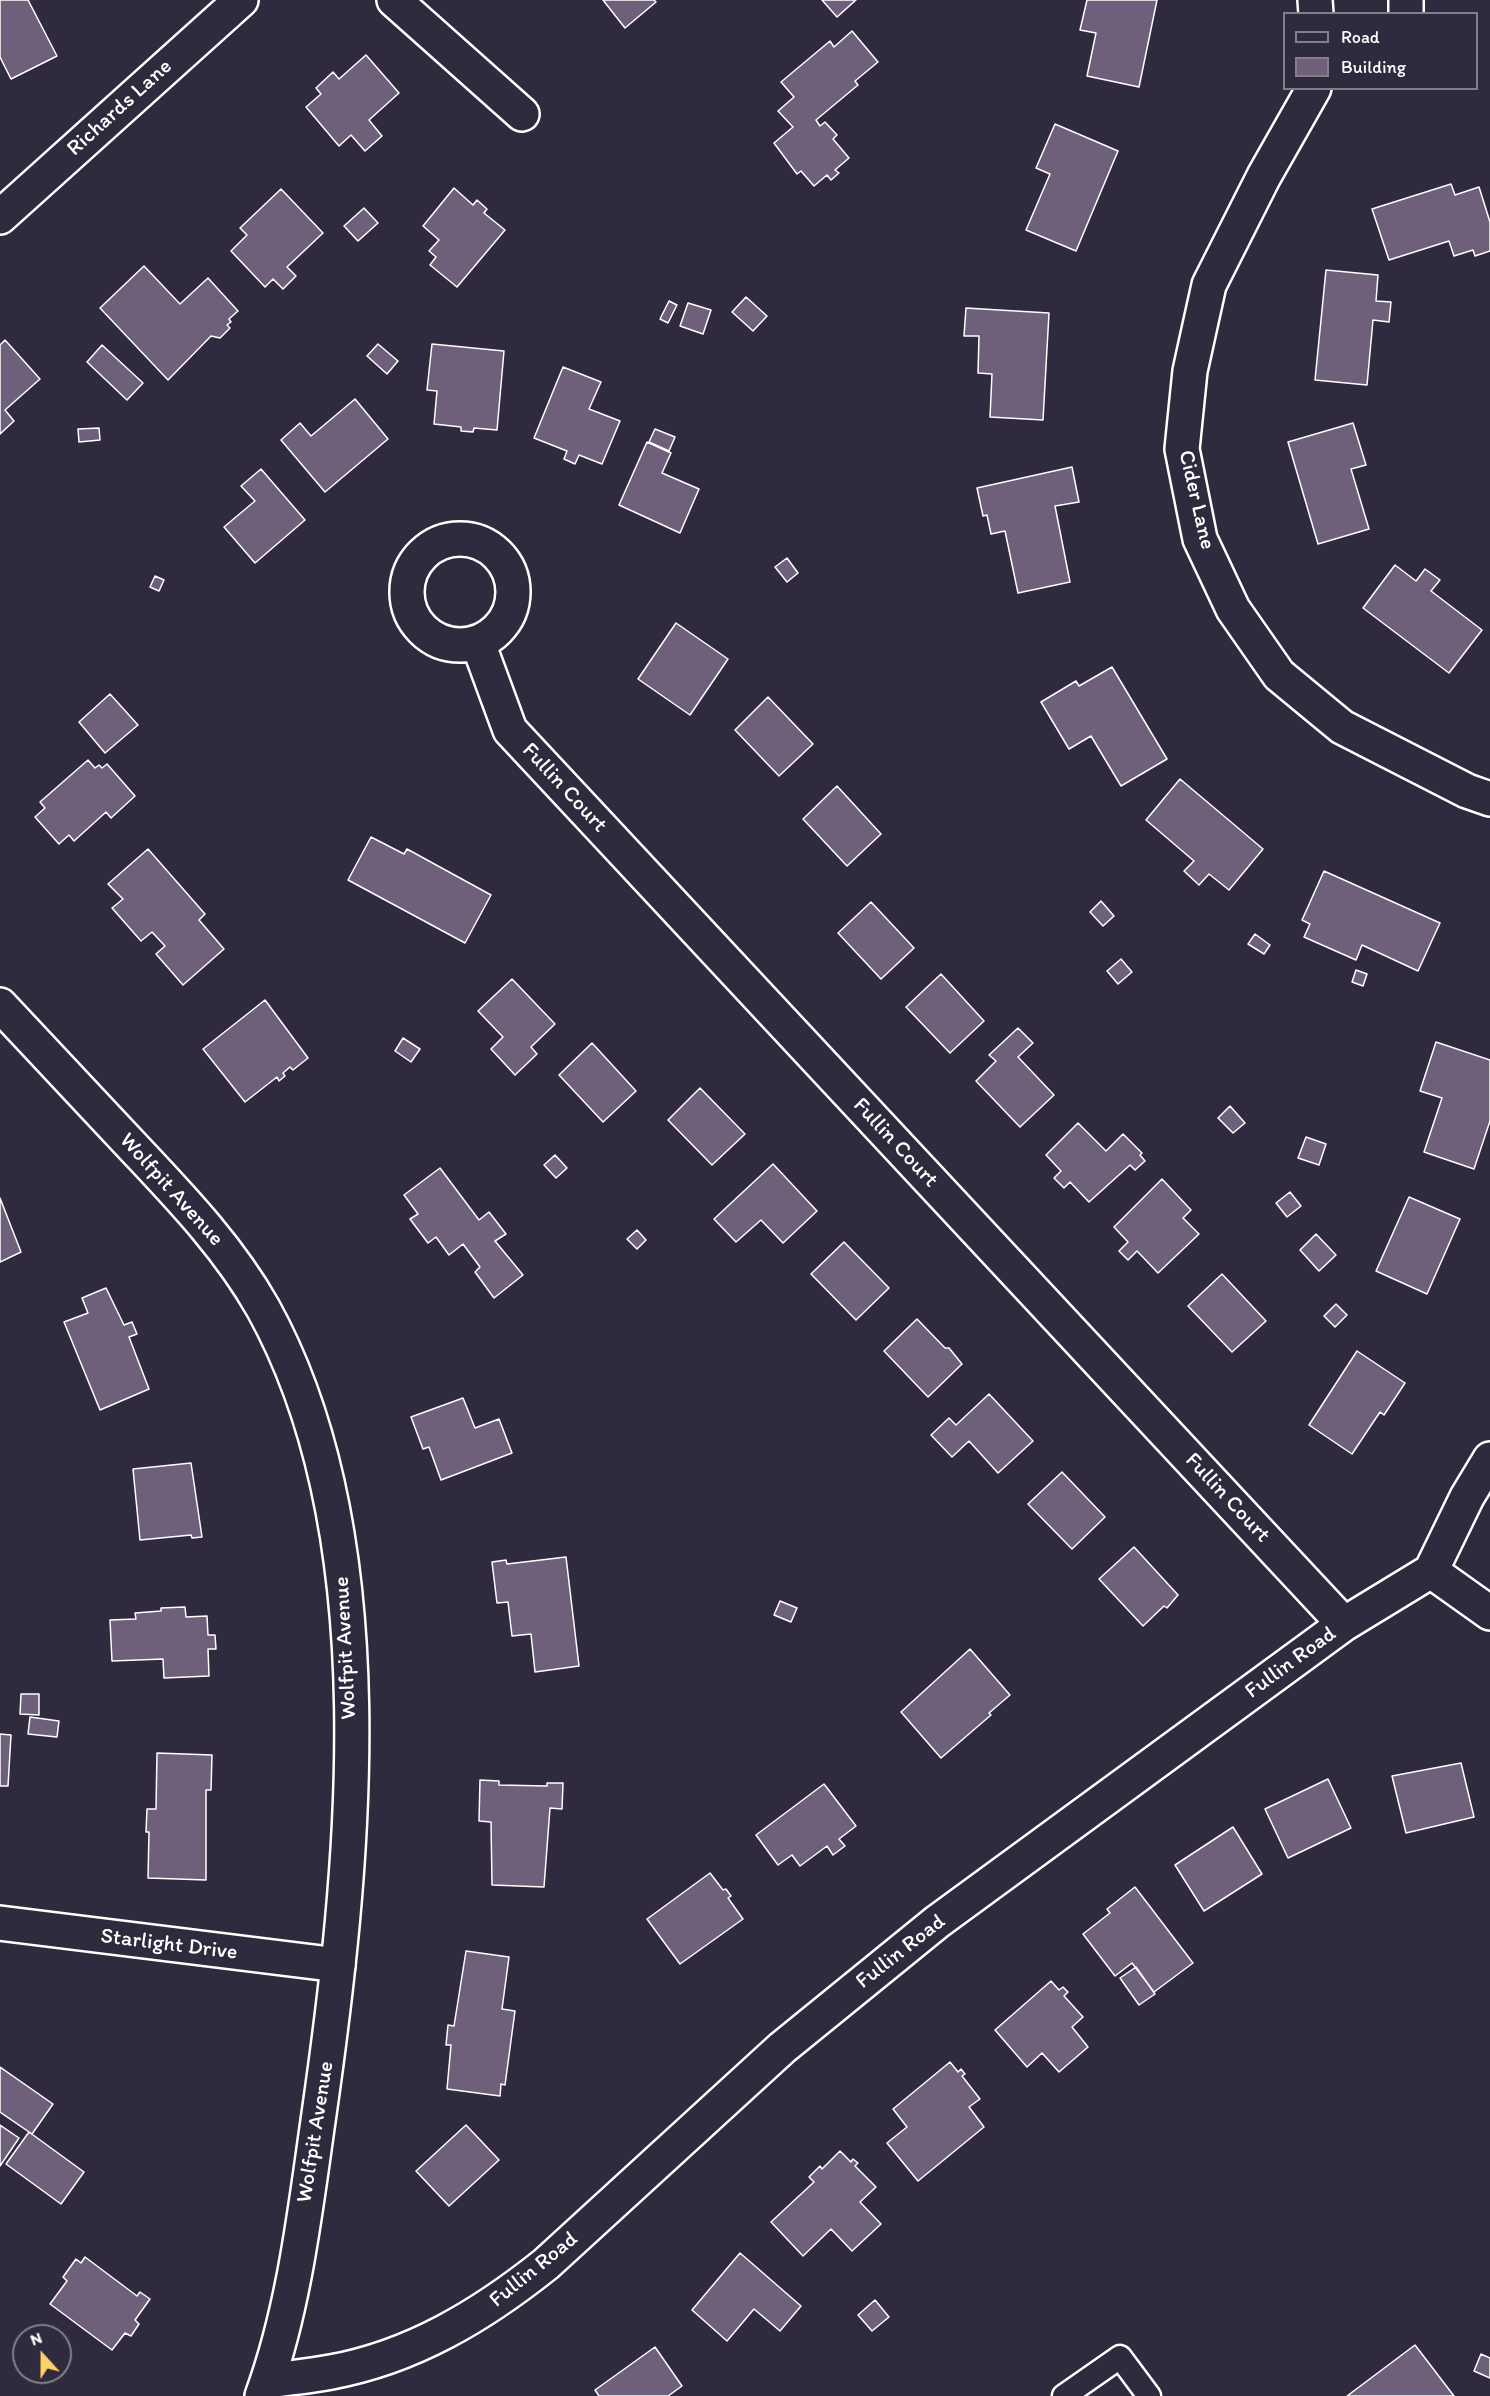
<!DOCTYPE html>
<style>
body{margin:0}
#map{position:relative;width:1490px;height:2396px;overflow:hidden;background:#2f2a3d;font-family:Itim,sans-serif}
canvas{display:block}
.legend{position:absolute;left:1283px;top:12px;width:195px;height:78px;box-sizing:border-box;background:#2f2a3d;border:2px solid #827f8b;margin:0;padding:8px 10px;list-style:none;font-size:18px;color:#fff}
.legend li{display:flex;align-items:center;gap:12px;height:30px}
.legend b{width:30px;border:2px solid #827f8b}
.north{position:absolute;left:12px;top:2324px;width:60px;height:60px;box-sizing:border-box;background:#2f2a3d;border:2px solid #827f8b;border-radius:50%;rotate:339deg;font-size:16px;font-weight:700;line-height:24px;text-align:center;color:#fff}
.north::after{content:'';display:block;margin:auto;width:21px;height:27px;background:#ffd166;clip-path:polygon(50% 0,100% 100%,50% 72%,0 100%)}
</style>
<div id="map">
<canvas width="1490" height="2396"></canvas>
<ul class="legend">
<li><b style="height:8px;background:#2f2a3d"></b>Road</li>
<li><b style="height:16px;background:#6e5f7b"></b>Building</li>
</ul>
<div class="north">N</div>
</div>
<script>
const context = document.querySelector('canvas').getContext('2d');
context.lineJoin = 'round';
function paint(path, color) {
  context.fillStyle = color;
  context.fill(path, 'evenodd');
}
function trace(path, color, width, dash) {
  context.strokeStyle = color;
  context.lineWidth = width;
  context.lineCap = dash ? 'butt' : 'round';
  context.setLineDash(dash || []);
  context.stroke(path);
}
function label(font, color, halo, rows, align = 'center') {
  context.font = font + ' Itim,sans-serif';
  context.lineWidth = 4.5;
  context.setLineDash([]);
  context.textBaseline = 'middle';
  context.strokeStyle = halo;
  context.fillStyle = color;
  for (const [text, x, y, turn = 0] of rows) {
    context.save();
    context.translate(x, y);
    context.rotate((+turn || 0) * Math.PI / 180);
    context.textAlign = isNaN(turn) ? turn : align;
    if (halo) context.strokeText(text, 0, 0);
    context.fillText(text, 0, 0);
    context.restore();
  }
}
const building = new Path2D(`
 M0,0H28L57,56L11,79L0,57Z
 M603,0H654L656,2L625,28Z
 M822,0H856L837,17Z
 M1087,0H1157L1139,87L1087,76L1096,33L1080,30Z
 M852,31L878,62L855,81L858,85L816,120L820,126L825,122L837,135L833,139L849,158L835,170L839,173L831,180L827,175L814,186L801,171L797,174L774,143L793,127L778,111L794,97L781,82L830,41L834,47Z
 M366,55L399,93L369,120L382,136L365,151L351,135L339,146L306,107L321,94L316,88L333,72L339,79Z
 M1055,124L1118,151L1076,251L1026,230L1050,174L1036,168Z
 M1451,184L1455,195L1479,187L1490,222V251L1475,256L1473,250L1454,256L1449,241L1389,260L1372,209Z
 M454,188L473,205L477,200L487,209L484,213L505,230L457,287L430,265L436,257L429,251L439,240L423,226Z
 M281,189L323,233L287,267L296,276L283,289L273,279L265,287L231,251L247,235L240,228Z
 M364,208L378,223L358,241L344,226Z
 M144,266L180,304L208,278L238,311L229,319L231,322L227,325L230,328L220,338L211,336L168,380L100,308Z
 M1326,270L1378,275L1376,301L1391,302L1389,322L1373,320L1367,385L1315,380Z
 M746,297L767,316L753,331L732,312Z
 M669,301L677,305L668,323L660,319Z
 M688,303L711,310L703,334L680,326Z
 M966,308L1049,313L1043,420L990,417L992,374L978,373L979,336H964Z
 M5,340L40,379L5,410L14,421L0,434V345Z
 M378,344L398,361L387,374L367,356Z
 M432,344L504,351L497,430L474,428L473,432L461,431V427L434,424L437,391L427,390Z
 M102,345L143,383L127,400L87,362Z
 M563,367L601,382L589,409L620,421L602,464L579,455L575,464L564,459L567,451L534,438Z
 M355,399L388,439L325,492L281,440L300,423L311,436Z
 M1353,423L1366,465L1351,469L1369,529L1318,544L1288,442Z
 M99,428L100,440L79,442L78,429Z
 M655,429L675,437L669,451L649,442Z
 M647,442L671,453L662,473L699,489L680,533L619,505Z
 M1072,467L1079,502L1055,506L1070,582L1018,593L1005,531L991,534L987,515L983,516L977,488Z
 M261,469L305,520L255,563L224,527L255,501L241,486Z
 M787,558L798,573L787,582L775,567Z
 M1395,565L1416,581L1425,569L1440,580L1431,591L1482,630L1449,673L1363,608Z
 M155,576L164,580L159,591L150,587Z
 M676,623L728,659L690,715L638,679Z
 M1112,667L1167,759L1121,786L1091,736L1069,749L1041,702L1076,681L1079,686Z
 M110,694L138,725L105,753L79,722Z
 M768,697L813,744L779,776L735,730Z
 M88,760L95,768L99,765L102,768L107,764L135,796L111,818L106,812L74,841L69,835L59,844L35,817L45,808L40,802Z
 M1180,779L1263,849L1229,890L1209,874L1199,885L1184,871L1194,861L1146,820Z
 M837,786L881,834L847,866L803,819Z
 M371,837L404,854L407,849L491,895L465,943L348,880Z
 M148,849L205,914L199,920L224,949L183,985L156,954L165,946L152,932L141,941L112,908L123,899L108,884Z
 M1324,871L1440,923L1418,971L1362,945L1356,960L1304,937L1310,924L1302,920Z
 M1101,901L1114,916L1103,926L1090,912Z
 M871,902L914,948L881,979L838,933Z
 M1255,934L1270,945L1264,954L1248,944Z
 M1121,959L1132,972L1118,984L1107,971Z
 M1356,970L1367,974L1363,986L1352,982Z
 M941,974L984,1021L950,1053L906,1007Z
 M512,979L555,1024L531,1047L537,1054L515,1075L491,1049L503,1037L478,1011Z
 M265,1000L308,1058L293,1070L290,1067L283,1073L285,1076L279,1081L277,1077L245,1102L203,1049Z
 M1018,1028L1033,1043L1018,1057L1054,1095L1020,1127L976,1081L996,1061L989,1055Z
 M403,1038L420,1049L411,1062L395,1051Z
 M1436,1042L1490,1060V1121L1474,1169L1424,1152L1442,1098L1420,1091Z
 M592,1043L636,1091L603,1122L559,1075Z
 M700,1088L745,1134L712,1165L668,1120Z
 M1230,1106L1245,1123L1233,1133L1218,1118Z
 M1078,1123L1106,1151L1123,1134L1142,1153L1140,1155L1145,1161L1135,1170L1130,1165L1089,1202L1070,1182L1064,1188L1054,1178L1061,1171L1046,1155Z
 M1306,1137L1326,1144L1319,1165L1298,1158Z
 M555,1155L567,1168L556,1178L544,1165Z
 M773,1164L817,1211L783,1243L761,1220L736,1242L714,1219Z
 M440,1168L479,1220L489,1212L506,1234L495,1241L523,1275L494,1298L475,1272L480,1267L463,1244L449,1255L436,1237L428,1243L410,1219L418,1214L404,1195Z
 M1162,1179L1191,1210L1183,1218L1199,1234L1158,1273L1137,1251L1128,1260L1119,1251L1128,1242L1114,1227Z
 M1290,1192L1301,1206L1287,1217L1276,1203Z
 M1409,1197L1460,1219L1427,1294L1376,1271Z
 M0,1198L21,1252L0,1262Z
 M637,1230L646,1240L637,1249L627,1239Z
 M1316,1234L1336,1255L1319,1271L1300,1250Z
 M844,1242L889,1288L856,1320L811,1274Z
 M1222,1274L1266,1321L1232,1352L1188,1306Z
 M106,1288L124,1325L132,1322L137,1334L129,1337L149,1389L100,1410L64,1322L88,1313L82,1298Z
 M1336,1304L1347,1315L1335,1327L1324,1316Z
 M917,1319L945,1348H949L962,1364L928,1397L884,1351Z
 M1357,1351L1405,1383L1384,1415L1380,1412L1352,1454L1309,1425Z
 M989,1394L1033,1441L998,1473L969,1441L952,1457L931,1435L949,1418L956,1425Z
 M463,1398L475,1428L499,1419L512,1453L441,1480L429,1447L423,1449L411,1417Z
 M191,1463L202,1537L192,1538L191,1535L140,1540L133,1469Z
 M1062,1472L1105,1517L1072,1549L1028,1504Z
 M1134,1547L1178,1595L1167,1608L1164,1606L1143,1626L1099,1579Z
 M566,1557L579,1666L535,1672L531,1634L512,1636L508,1602L497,1603L492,1562L506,1560L507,1564Z
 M780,1601L797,1608L791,1622L774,1615Z
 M185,1607L186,1617L207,1616L208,1635H215L216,1649H208L209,1676L164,1678L163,1659L112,1661L110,1620L136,1619L135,1613L161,1611V1608Z
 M970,1649L1010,1695L989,1713L991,1715L941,1758L901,1712Z
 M21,1694H39V1715L20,1714Z
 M30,1717L59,1721L57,1737L28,1734Z
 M0,1734L11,1735L8,1786H0Z
 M157,1753L212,1755L211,1790H206V1880L148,1878L149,1832H146L147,1809H156Z
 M1461,1763L1474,1817L1406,1833L1392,1776Z
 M1328,1779L1351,1828L1288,1858L1265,1809Z
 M480,1780L499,1781V1785L547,1786V1783H563L562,1809L550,1808L544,1887L492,1885L491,1822L479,1821Z
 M824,1784L856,1826L839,1839L845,1846L833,1855L827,1846L800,1866L792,1855L778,1865L756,1835Z
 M1233,1827L1262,1874L1204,1911L1175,1865Z
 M710,1873L723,1890L726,1889L731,1896L728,1898L743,1919L680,1964L647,1919Z
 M1135,1887L1193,1963L1154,1992L1132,1963L1115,1976L1083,1934L1110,1913L1107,1909Z
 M466,1951L509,1957L502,2009L515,2011L505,2085L501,2084L500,2096L447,2089L451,2045H446L448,2025L454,2026Z
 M1136,1967L1155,1994L1139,2005L1120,1978Z
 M1051,1981L1059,1990L1063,1987L1068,1992L1064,1996L1083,2017L1072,2027L1088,2047L1059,2072L1042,2053L1027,2067L995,2030Z
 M950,2062L958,2072L961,2069L965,2074L962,2076L980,2099L969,2107L984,2127L918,2181L887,2143L907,2127L893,2109Z
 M0,2067L53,2104L32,2134L0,2112Z
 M0,2125L19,2138L0,2166Z
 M466,2125L499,2160L449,2206L416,2171Z
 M29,2132L84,2172L61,2204L6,2164Z
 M840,2151L851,2162L853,2159L858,2163L855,2166L876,2187L860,2202L881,2224L852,2251L831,2229L803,2256L771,2222L814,2182L809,2177L820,2166L822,2169Z
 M740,2253L801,2306L780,2331L754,2309L727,2341L692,2310Z
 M85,2257L137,2296L140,2292L150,2299L135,2320L139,2324L131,2336L125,2333L112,2350L50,2304L67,2281L63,2277L76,2259L81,2263Z
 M875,2300L889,2317L872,2331L858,2315Z
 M1415,2345L1454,2396H1347Z
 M655,2347L682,2386L668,2396H599L595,2390Z
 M1481,2354L1490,2358V2378L1474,2371Z`);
paint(building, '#6e5f7b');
trace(building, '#fff', 1.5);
const lane = new Path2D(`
 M1064,2396L1120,2357L1149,2396`);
const street = new Path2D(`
 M394,0L522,114
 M1315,0L1316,14
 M1406,0V14
 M1314,88L1264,176L1209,285L1190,371L1182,449L1200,539L1233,609L1279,675L1342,727L1467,791L1490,799
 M0,217L241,0
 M407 592a53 53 0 1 1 106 0a53 53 0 1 1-106 0Z
 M478,643L510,730L1344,1624
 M1431,1571L1490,1613
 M0,1923L338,1965
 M268,2381C289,2378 310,2376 331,2372C413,2357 482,2315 546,2264L782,2048L937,1922L1344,1624L1431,1571L1467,1497L1490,1459`);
const secondary = new Path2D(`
 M0,1005C45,1053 90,1101 135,1149C182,1199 229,1248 263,1308C390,1537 354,1871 318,2121C305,2212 294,2309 262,2396`);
trace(lane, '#fff', 27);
trace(street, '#fff', 38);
trace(secondary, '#fff', 38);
trace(lane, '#2f2a3d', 22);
trace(street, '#2f2a3d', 33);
trace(secondary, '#2f2a3d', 33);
label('22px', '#fff', '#2f2a3d', [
 ["Richards Lane",120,108,-42],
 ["Cider Lane",1196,500,77],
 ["Fullin Court",564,788,47],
 ["Fullin Court",895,1143,47],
 ["Wolfpit Avenue",171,1190,48],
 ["Fullin Court",1227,1498,47],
 ["Wolfpit Avenue",346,1648,-93],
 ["Fullin Road",1291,1663,-36],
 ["Starlight Drive",169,1945,7],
 ["Fullin Road",901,1952,-38],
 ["Wolfpit Avenue",316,2132,-81],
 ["Fullin Road",534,2270,-39]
]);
</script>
